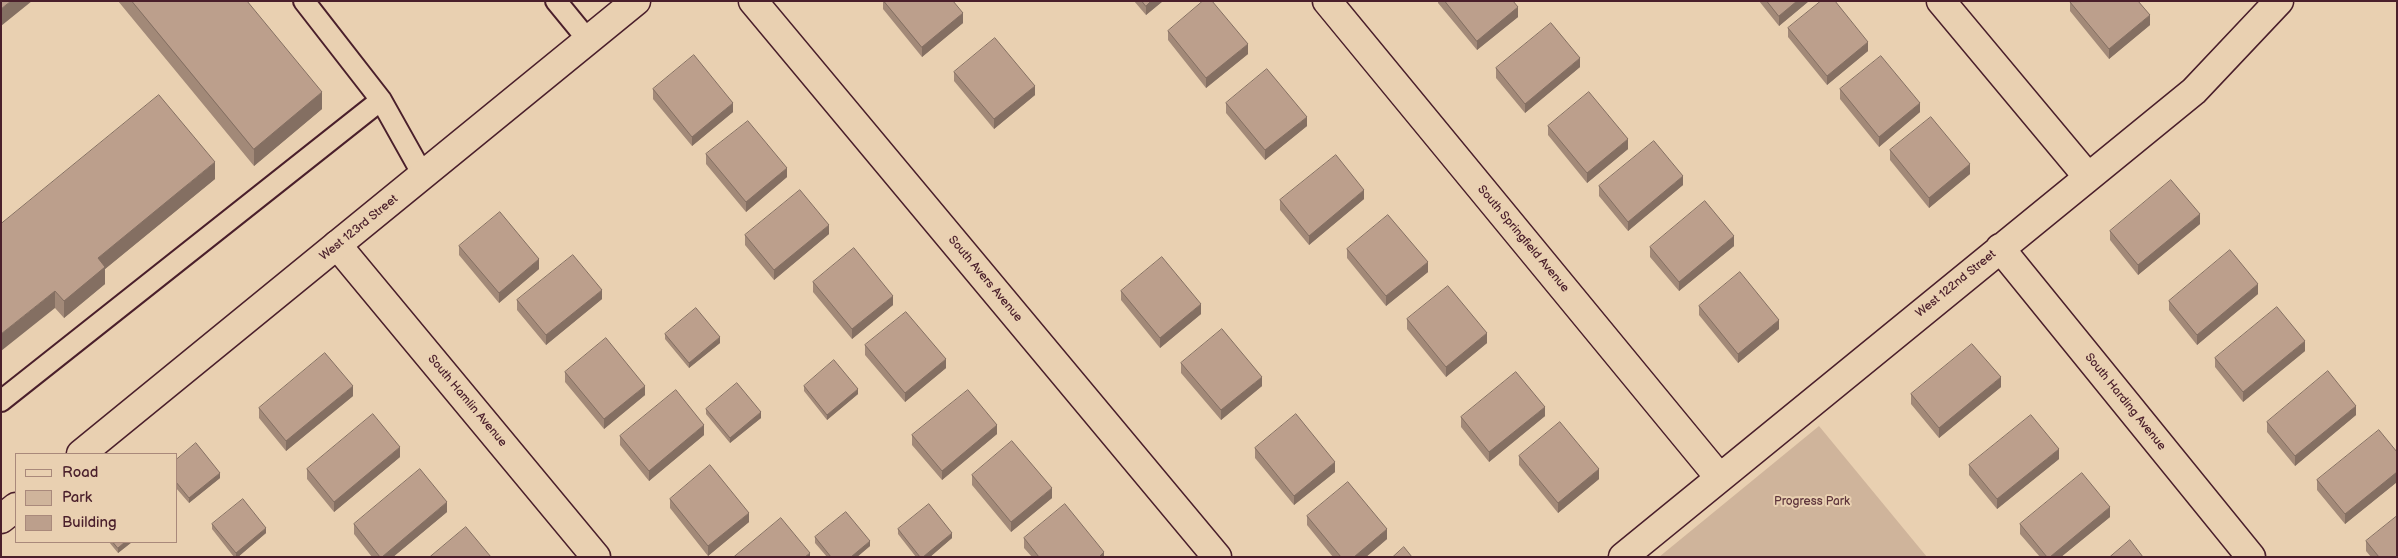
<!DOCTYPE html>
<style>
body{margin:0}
#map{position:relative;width:2398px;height:558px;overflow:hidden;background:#e9d0b1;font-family:"Balsamiq Sans",sans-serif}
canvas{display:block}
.frame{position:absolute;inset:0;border:2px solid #4a1f2b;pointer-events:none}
.legend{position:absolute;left:15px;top:453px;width:162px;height:90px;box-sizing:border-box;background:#e9d0b1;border:1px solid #a9897b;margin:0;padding:6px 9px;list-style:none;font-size:15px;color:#4a1f2b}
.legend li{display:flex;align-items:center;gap:10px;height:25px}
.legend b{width:25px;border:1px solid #a9897b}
</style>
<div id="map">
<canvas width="2398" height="558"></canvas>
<div class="frame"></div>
<ul class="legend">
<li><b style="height:6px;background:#e9d0b1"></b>Road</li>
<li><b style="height:14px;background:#cfb49b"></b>Park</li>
<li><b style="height:14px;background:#bc9f8c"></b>Building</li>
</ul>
</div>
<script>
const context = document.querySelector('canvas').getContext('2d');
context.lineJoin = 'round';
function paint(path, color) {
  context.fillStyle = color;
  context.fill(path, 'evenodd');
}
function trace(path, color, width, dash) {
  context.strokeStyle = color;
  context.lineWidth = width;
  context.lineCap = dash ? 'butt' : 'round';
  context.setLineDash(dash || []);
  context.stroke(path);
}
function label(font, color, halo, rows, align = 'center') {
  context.font = font + ' "Balsamiq Sans",sans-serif';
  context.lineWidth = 4;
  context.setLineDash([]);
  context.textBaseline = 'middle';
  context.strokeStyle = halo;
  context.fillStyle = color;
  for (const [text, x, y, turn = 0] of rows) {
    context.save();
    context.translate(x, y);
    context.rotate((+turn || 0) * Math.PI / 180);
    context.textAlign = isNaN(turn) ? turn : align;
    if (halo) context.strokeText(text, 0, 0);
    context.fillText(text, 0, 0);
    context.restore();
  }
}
paint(new Path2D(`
 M1819,426L1927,557H1659Z`), '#cfb49b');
const lane = new Path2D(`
 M304,1L381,100L423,175
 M556,1L588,40
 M1,401L381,100`);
const street = new Path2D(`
 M753,1L1217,557
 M1327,1L1719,477
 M1941,1L2088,177
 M337,245L596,557
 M2000,248L2251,557
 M1623,557L2194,91L2279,1`);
const secondary = new Path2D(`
 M81,454L636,1
 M1,519L16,507`);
trace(lane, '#4a1f2b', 24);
trace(street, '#4a1f2b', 31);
trace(secondary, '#4a1f2b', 31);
trace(lane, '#e9d0b1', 20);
trace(street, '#e9d0b1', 28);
trace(secondary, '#e9d0b1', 28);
paint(new Path2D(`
 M118,1H247L322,109L254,166Z
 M883,1H953L963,23L922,57L883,9Z
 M1134,1H1163L1146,15Z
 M1438,1H1513L1518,17L1477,50L1438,3Z
 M1759,1H1809L1779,26Z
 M2070,2L2150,25L2109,59L2070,11Z
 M1788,28L1868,51L1827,85L1788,37Z
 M1168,31L1248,54L1206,88L1168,40Z
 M1580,67L1525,113L1496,78V68Z
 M954,72L1035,95L994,129L954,81Z
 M653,89L733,112L692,146L653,99Z
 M1840,89L1920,112L1879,147L1840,99Z
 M1226,103L1307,126L1265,160L1226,113Z
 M1548,126L1628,149L1587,183L1548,135Z
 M1890,150L1970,174L1929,208L1890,160Z
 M706,154L787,177L746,212L706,164Z
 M215,179L105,269V284L64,318L55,308L1,224Z
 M1683,185L1628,231L1599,196V186Z
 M1364,199L1309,245L1280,210V200Z
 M2200,224L2138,275L2110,240V231Z
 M829,234L774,280L745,245V235Z
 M459,246L539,269L499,303L459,255Z
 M1734,246L1679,291L1650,257V247Z
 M1347,249L1428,272L1386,306L1347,258Z
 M813,282L893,305L852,339L813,292Z
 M1121,291L1201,314L1160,348L1121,300Z
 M2258,294L2197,345L2169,310V301Z
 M602,299L546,345L517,310V300Z
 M1699,306L1779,329L1738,363L1699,315Z
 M1407,319L1487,343L1446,377L1407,329Z
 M665,334L720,343L689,368L665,339Z
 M865,345L946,368L905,402L865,355Z
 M2305,351L2243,402L2215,367V358Z
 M1181,363L1262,386L1221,420L1181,373Z
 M565,372L645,395L604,429L565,382Z
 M804,386L858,394L827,420L804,391Z
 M2001,387L1939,438L1911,404V394Z
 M353,396L286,451L259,418V408Z
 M706,409L761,418L730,443L706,414Z
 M2356,415L2295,466L2267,432V422Z
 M1545,416L1489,462L1461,427V417Z
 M997,434L942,480L912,445V435Z
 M704,435L649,481L620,445V436Z
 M1255,448L1335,472L1294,505L1255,458Z
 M2397,452V482L2345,524L2317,490V480Z
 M1519,456L1599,479L1558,513L1519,465Z
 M400,457L334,512L307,479V469Z
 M2059,459L1997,509L1969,475V465Z
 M176,460L220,478L189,503L176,488Z
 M972,475L1052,498L1011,532L972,485Z
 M670,499L749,522L708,556L670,508Z
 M447,512L393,557H372L354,534V524Z
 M1307,516L1387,539L1366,557H1333L1307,525Z
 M2110,517L2061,557H2040L2020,534V524Z
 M212,524L266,533L238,557H234L212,529Z
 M898,529L952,538L930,557H916L898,534Z
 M815,537L870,546L857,557H827L815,543Z
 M1024,538L1104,557H1032L1024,548Z
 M2366,541L2397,557H2371L2366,551Z
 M109,542H132L118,553Z`), '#a28978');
paint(new Path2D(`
 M11,1H32L1,26V9Z
 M1151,1H1163L1146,15V6Z
 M1797,1H1809L1779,26V16Z
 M1518,7V17L1477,50V41Z
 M963,13V23L922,57V47Z
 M2150,15V25L2109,59V49Z
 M1868,42V51L1827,85V76Z
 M1248,44V54L1206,88V78Z
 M1580,58V67L1525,113V104Z
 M1035,86V95L994,129V119Z
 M322,92V109L254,166V149Z
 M733,103V112L692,146V137Z
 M1920,103V112L1879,147V137Z
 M1307,117V126L1265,160V150Z
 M1628,139V149L1587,183V173Z
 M215,162V179L105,269V284L64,318V301L98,258Z
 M1970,164V174L1929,208V198Z
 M787,168V177L746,212V202Z
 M1683,176V185L1628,231V222Z
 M1364,190V199L1309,245V236Z
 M2200,214V224L2138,275V265Z
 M829,225V234L774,280V270Z
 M1734,236V246L1679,291V282Z
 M539,259V269L499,303V293Z
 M1428,262V272L1386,306V296Z
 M2258,284V294L2197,345V335Z
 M602,290V299L546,345V335Z
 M55,291V308L1,351V334Z
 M893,296V305L852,339V329Z
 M1201,304V314L1160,348V338Z
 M1779,320V329L1738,363V354Z
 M1487,333V343L1446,377V367Z
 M720,337V343L689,368V363Z
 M2305,341V351L2243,402V392Z
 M946,359V368L905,402V393Z
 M1262,377V386L1221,420V410Z
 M2001,377V387L1939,438V428Z
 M353,386V396L286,451V441Z
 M645,386V395L604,429V419Z
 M858,389V394L827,420V415Z
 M2356,406V415L2295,466V456Z
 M1545,407V416L1489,462V452Z
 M761,412V418L730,443V438Z
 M704,425V435L649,481V471Z
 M997,425V434L942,480V471Z
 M400,447V457L334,512V502Z
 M2059,449V459L1997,509V499Z
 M1335,462V472L1294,505V496Z
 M1599,469V479L1558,513V503Z
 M2397,472V482L2345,524V514Z
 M220,473V478L189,503V498Z
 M1052,488V498L1011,532V522Z
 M447,502V512L393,557H382Z
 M2110,507V517L2061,557H2050Z
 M749,513V522L708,556V546Z
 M266,528V533L238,557H236V553Z
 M1387,529V539L1366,557H1354Z
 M952,533V538L930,557H923Z
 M870,541V546L857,557H851Z
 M125,542H132L118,553V548Z
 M1104,552V557H1099Z
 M810,553V557H805Z`), '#846f62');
const building = new Path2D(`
 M1,1H11L1,9Z
 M132,1H247L322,92L254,149Z
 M884,1H953L963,13L922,47Z
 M1142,1H1151L1146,6Z
 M1203,1H1212L1248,44L1206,78L1168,31Z
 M1445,1H1513L1518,7L1477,41Z
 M1767,1H1797L1779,16Z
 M1821,1H1835L1868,42L1827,76L1788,28Z
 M2138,1L2150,15L2109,49L2070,2Z
 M1551,23L1580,58L1525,104L1496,68Z
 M995,38L1035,86L994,119L954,72Z
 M694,55L733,103L692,137L653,89Z
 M1881,56L1920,103L1879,137L1840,89Z
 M1267,69L1307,117L1265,150L1226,103Z
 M1589,92L1628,139L1587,173L1548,126Z
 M159,95L215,162L98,258L105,267L64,301L55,291L1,334V224Z
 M1931,117L1970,164L1929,198L1890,150Z
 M748,121L787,168L746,202L706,154Z
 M1654,141L1683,176L1628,222L1599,186Z
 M1336,155L1364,190L1309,236L1280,200Z
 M2171,180L2200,214L2138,265L2110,231Z
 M800,190L829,225L774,270L745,235Z
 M1705,201L1734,236L1679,282L1650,247Z
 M500,212L539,259L499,293L459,246Z
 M1388,215L1428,262L1386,296L1347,249Z
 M854,248L893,296L852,329L813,282Z
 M2230,250L2258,284L2197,335L2169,301Z
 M573,255L602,290L546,335L517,300Z
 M1162,257L1201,304L1160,338L1121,291Z
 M1740,272L1779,320L1738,354L1699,306Z
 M1448,286L1487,333L1446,367L1407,319Z
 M2277,307L2305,341L2243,392L2215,358Z
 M696,308L720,337L689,363L665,334Z
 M906,312L946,359L905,393L865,345Z
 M1222,329L1262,377L1221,410L1181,363Z
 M606,338L645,386L604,419L565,372Z
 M1972,344L2001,377L1939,428L1911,394Z
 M325,353L353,386L286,441L259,408Z
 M834,360L858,389L827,415L804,386Z
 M2328,371L2356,406L2295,456L2267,422Z
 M1516,372L1545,407L1489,452L1461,417Z
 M737,383L761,412L730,438L706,409Z
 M676,390L704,425L649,471L620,436Z
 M968,390L997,425L942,471L912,435Z
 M373,414L400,447L334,502L307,469Z
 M1296,414L1335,462L1294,496L1255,448Z
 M2031,415L2059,449L1997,499L1969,465Z
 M1560,422L1599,469L1558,503L1519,456Z
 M2379,430L2397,452V472L2345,514L2317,480Z
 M1012,441L1052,488L1011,522L972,475Z
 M196,443L220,473L189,498L176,482V460Z
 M710,465L749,513L708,546L670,499Z
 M420,469L447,502L382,557H380L354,524Z
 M2082,473L2110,507L2050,557H2047L2020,524Z
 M1348,482L1387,529L1354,557H1341L1307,516Z
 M243,499L266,528L236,553L212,524Z
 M929,504L952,533L923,557H920L898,529Z
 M1065,504L1104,552L1099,557H1039L1024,538Z
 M846,512L870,541L851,557H831L815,537Z
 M2397,516V557H2379L2366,541Z
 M781,518L810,553L805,557H734Z
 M466,527L491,557H430Z
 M2130,540L2143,557H2110Z
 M113,542H125L118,548Z
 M1404,547L1412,557H1393Z`);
paint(building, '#bc9f8c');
trace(building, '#846f62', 1);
label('12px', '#4a1f2b', '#e9d0b1', [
 ["West 123rd Street",359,228,-39],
 ["South Springfield Avenue",1523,239,50],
 ["South Avers Avenue",985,279,50],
 ["West 122nd Street",1956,284,-39],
 ["South Hamlin Avenue",467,401,50],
 ["South Harding Avenue",2125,402,51]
]);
label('12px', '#5e353c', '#e9d0b1', [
 ["Progress Park",1812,502]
]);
</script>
